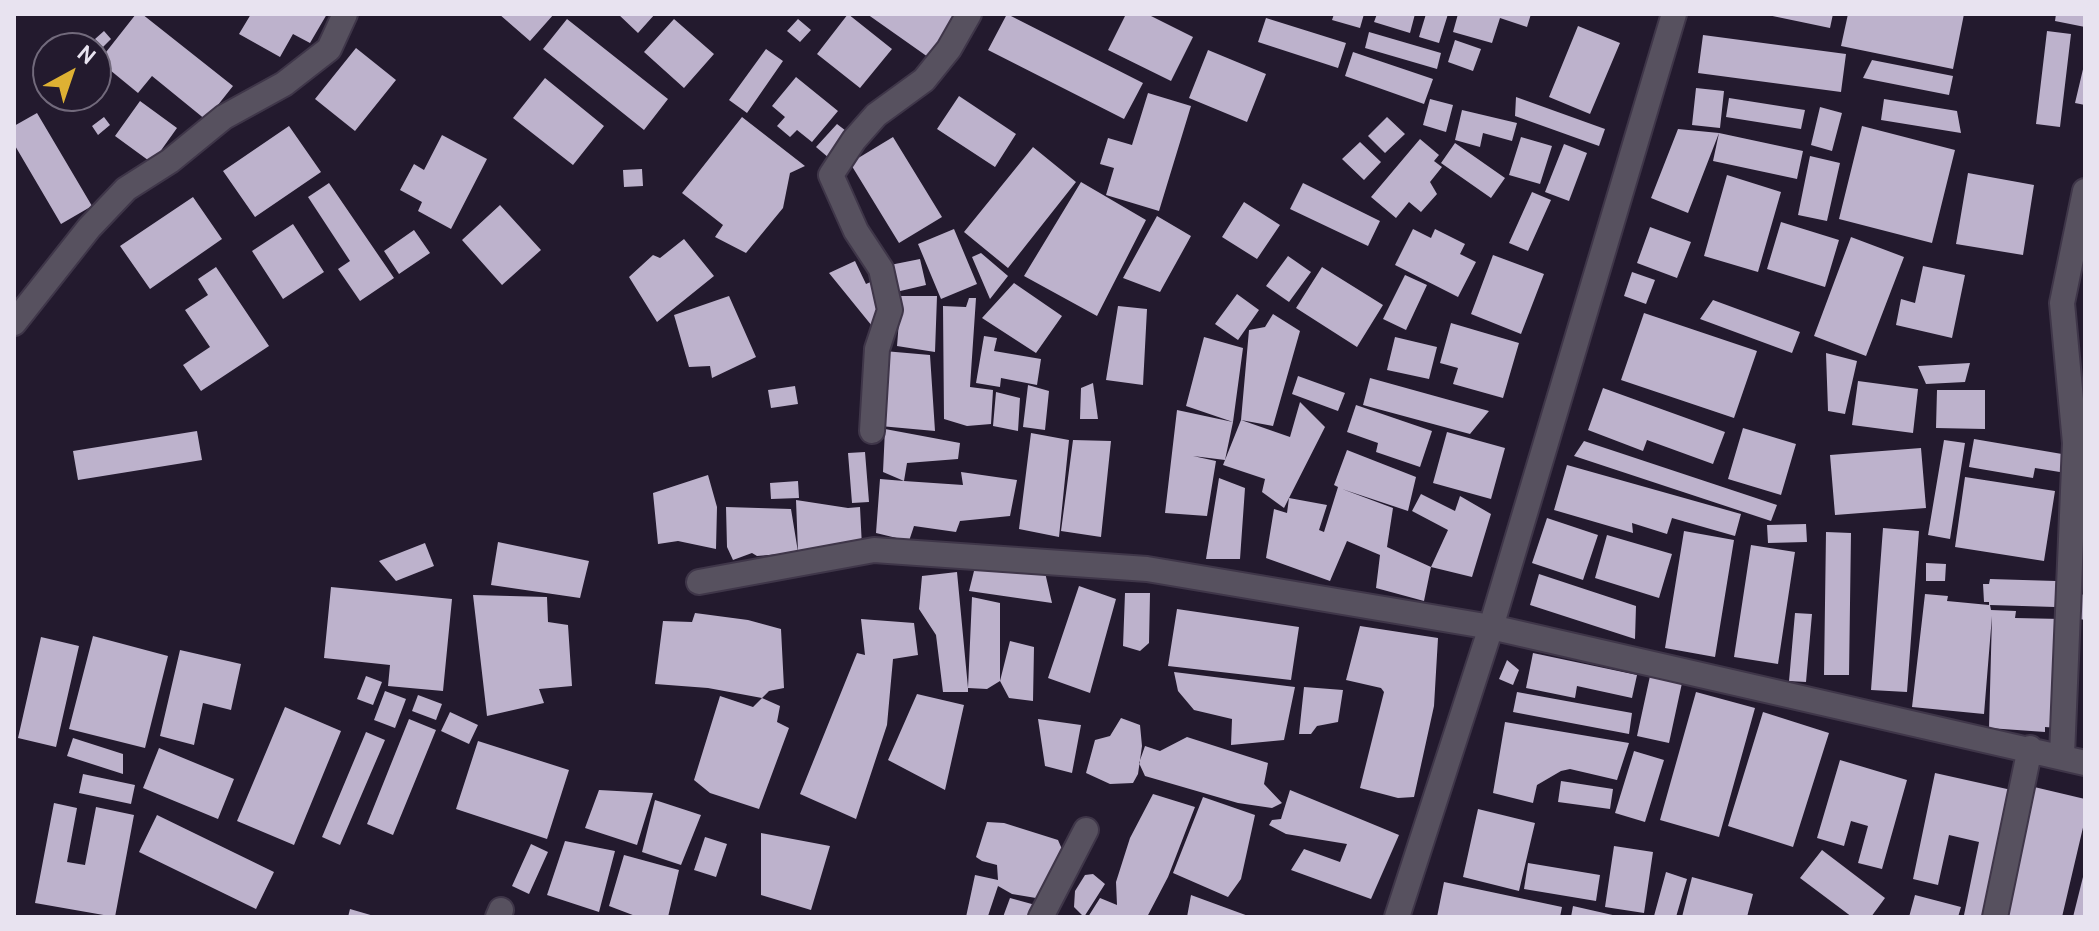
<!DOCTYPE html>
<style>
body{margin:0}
#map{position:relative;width:2099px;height:931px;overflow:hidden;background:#231a2e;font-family:Cabin,sans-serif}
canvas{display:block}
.frame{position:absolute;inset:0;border:16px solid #e8e3f0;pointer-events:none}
.north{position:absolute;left:32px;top:32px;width:80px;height:80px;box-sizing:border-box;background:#231a2e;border:2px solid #726a7c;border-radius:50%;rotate:40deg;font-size:22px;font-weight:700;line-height:32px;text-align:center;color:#e8e3f0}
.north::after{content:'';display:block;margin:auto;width:28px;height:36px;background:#deb133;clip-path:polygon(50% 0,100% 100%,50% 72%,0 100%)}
</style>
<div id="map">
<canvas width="2099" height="931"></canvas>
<div class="frame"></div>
<div class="north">N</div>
</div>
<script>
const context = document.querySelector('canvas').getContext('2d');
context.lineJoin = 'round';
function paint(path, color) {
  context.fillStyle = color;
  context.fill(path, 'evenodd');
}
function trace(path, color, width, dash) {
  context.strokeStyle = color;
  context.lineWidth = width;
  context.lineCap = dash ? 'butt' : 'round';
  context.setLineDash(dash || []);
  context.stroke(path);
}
paint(new Path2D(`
 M136,14H142L233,86L206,120L152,76L138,93L99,61Z
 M251,14H327L310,43L293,34L280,57L239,34Z
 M499,14H554L530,41Z
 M618,14H655L638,33Z
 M848,14L892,49L860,88L817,54Z
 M867,14H959L928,57Z
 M1007,14L1143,83L1124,119L988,50Z
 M1126,14H1147L1193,37L1171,81L1108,50Z
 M1334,14H1364L1360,28L1332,20Z
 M1377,14H1415L1410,33L1374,22Z
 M1426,14H1448L1439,43L1419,37Z
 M1458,14H1531L1527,27L1500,18L1492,43L1453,32Z
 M1763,14H1833L1830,28Z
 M1848,14H1964L1953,69L1841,46Z
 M2056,14H2085V27L2055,21Z
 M1266,18L1346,43L1338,68L1258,42Z
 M567,19L668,99L644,130L543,49Z
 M674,19L714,54L684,88L644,52Z
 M798,19L811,30L800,42L787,31Z
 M1578,26L1620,43L1590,114L1549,97Z
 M104,31L111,39L103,47L95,39Z
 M2047,31L2071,34L2060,127L2036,124Z
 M1369,32L1441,53L1437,69L1365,48Z
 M1703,35L1846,54L1841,92L1698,73Z
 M1455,40L1481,49L1473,71L1448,62Z
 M356,48L396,80L355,131L315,99Z
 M766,49L783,61L747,113L729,100Z
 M1208,50L1266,74L1247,122L1189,98Z
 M1353,52L1433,79L1424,104L1345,76Z
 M1872,60L1953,76L1949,95L1863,78Z
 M2084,65H2085V105L2075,103Z
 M796,77L838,111L812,142L797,130L790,137L777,126L785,117L772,106Z
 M545,78L604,126L573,165L513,118Z
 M1696,88L1724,91L1720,128L1692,125Z
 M1148,93L1191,106L1159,211L1106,195L1114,168L1100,164L1108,138L1132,145Z
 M959,96L1016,134L995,167L937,129Z
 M1516,97L1605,129L1599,146L1515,116Z
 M1729,98L1805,110L1801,129L1726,117Z
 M1430,99L1453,105L1446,132L1423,125Z
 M1884,99L1957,111L1961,133L1881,120Z
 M140,101L177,128L152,163L115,136Z
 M1820,107L1842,113L1832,151L1811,145Z
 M1462,110L1517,123L1512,141L1483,133L1480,147L1455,140Z
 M37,113L92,206L61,224L14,144V126Z
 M104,117L110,125L98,135L92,126Z
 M742,117L805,166L790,173L783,208L746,253L715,237L723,225L682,193Z
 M1387,117L1405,134L1385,153L1368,136Z
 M837,124L850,134L829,158L816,147Z
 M289,126L321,172L255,217L223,171Z
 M1862,126L1955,150L1932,243L1839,219Z
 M1678,129L1719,133L1803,151L1797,179L1713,161L1719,133L1688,213L1651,198Z
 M442,135L487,159L451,229L418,211L422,202L400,190L414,164L424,170Z
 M893,137L942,217L899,243L850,163Z
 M1521,137L1552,146L1540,184L1509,175Z
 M1420,139L1439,155L1434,161L1442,167L1430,182L1437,194L1421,212L1409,202L1396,218L1371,197Z
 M1360,142L1381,162L1364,180L1342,159Z
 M1455,143L1505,178L1491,198L1441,163Z
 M1564,144L1587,153L1569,201L1545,192Z
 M1033,147L1076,182L1008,268L964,232Z
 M1810,156L1840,163L1827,221L1798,215Z
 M642,169L643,186L624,187L623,170Z
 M1968,173L2034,185L2023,255L1956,244Z
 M1727,175L1781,192L1758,272L1704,256Z
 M1081,182L1146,220L1097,316L1024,276Z
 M329,183L394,278L360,301L338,269L350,261L308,197Z
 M1303,183L1380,221L1368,246L1290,209Z
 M1532,192L1551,200L1528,251L1509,243Z
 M193,197L222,239L150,289L120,246Z
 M1244,202L1280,225L1257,259L1222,237Z
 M500,205L541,250L502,285L462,240Z
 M1157,216L1191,236L1160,292L1123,278Z
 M1781,222L1839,240L1825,287L1767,269Z
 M293,224L324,272L283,299L252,251Z
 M1650,227L1691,242L1677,278L1637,263Z
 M954,229L977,284L941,299L918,244Z
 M1413,229L1431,238L1435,229L1465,244L1460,254L1476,262L1458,297L1395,265Z
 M414,230L430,253L399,274L384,251Z
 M1851,237L1904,257L1866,356L1814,336Z
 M684,239L714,276L657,322L629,277L653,255L660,258Z
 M981,253L1008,276L990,299L972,257Z
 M1493,255L1544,274L1521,334L1471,314Z
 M1288,256L1311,272L1289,302L1266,286Z
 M920,259L926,285L896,292L890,265Z
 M855,261L866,284L875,280L884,320L872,326L829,273Z
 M1923,266L1965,275L1952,338L1896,325L1901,299L1915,303Z
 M216,267L269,346L201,391L183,365L210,347L185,310L208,295L198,279Z
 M1322,267L1383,305L1357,347L1296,308Z
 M1632,272L1655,280L1646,304L1624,296Z
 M1405,275L1427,285L1406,330L1383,319Z
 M1014,283L1062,316L1036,353L982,318Z
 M1237,294L1259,310L1238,340L1215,324Z
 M729,296L756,357L712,378L710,366L689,367L674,315Z
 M901,296H937L935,352L897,346Z
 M969,298H976L970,387L993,390L991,424L967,426L944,419L943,306L966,307Z
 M1713,300L1800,332L1792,353L1700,319Z
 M1118,306L1147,309L1143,385L1106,380Z
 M1644,313L1757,351L1734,418L1621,380Z
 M1273,314L1300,331L1273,426L1241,420L1249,330L1265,327Z
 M1451,323L1519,343L1503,398L1453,384L1458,368L1440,363Z
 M984,336L997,338L994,351L1041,359L1037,385L1001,378L1000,387L976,383Z
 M1204,337L1243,348L1233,422L1186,406Z
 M1395,337L1437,347L1429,379L1387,370Z
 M884,351L930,355L935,431L880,426Z
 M1826,353L1857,361L1845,414L1828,411Z
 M1970,363L1965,382L1926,384L1918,366Z
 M1298,376L1345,393L1338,411L1292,394Z
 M1370,378L1489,411L1470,434L1363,405Z
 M1858,381L1918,389L1913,433L1852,425Z
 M1093,383L1098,419H1080L1081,388Z
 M1028,385L1049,391L1045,430L1023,427Z
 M795,386L798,404L771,408L768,390Z
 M1603,388L1725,432L1713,464L1647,440L1643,451L1588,430Z
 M1937,390H1985V429L1936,428Z
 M996,392L1020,398L1018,431L993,426Z
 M1300,402L1325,427L1289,498L1327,505L1319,530L1324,532L1338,487L1334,485L1347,450L1416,477L1408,511L1342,489L1393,508L1387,547L1431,567L1424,601L1376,588L1380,555L1347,541L1330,581L1266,558L1274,509L1287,513L1289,498L1284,508L1262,492L1265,479L1223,465L1225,460L1193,456L1216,461L1207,516L1165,513L1177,410L1233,422L1225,460L1241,420L1290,437Z
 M1356,405L1432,431L1420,467L1376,452L1378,443L1347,432Z
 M1743,428L1796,444L1781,495L1728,479Z
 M885,429L960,443L958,459L907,463L904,481L963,485L961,472L1017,480L1010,516L960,521L956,532L914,526L909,541L876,533L880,479L904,481L883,472Z
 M197,431L202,460L78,480L73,451Z
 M1447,432L1505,448L1491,499L1433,483Z
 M1031,433L1069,440L1059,537L1019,529Z
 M1974,439L2062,454L2066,473L2035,468L2033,478L1969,467Z
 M1073,440L1111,441L1101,537L1061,531Z
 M1944,440L1965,443L1950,539L1928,535Z
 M1584,441L1777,505L1771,521L1574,456Z
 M1921,448L1926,508L1835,515L1830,455Z
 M865,452L869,502L852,503L848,453Z
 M1567,465L1741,514L1735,536L1672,518L1667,534L1632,523L1633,533L1554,510Z
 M708,475L717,507L716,549L678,541L658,544L653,493Z
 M1965,477L2055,491L2044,561L1955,547Z
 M1219,478L1245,488L1240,559H1206Z
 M798,481L799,498L771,499L770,483Z
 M1421,494L1455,511L1460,496L1491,514L1472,577L1431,567L1448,530L1412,511Z
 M796,500L848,508L860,507L862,547L757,556L752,553L733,560L727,547L726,507L791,509L798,552Z
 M1547,518L1598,535L1583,580L1532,563Z
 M1806,524L1807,542L1768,543L1767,525Z
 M1883,528L1919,531L1907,692L1871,690Z
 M1684,531L1734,540L1715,657L1665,648Z
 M1826,532L1851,533L1849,675H1824Z
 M1607,535L1672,554L1659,598L1595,578Z
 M498,542L589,561L580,598L491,585Z
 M425,543L434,566L396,581L379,561Z
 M1751,545L1795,552L1778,664L1734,657Z
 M976,563L1044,568L1052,603L969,591Z
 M1926,563L1946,564L1945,581H1926Z
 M957,572L968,688L972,597L1000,603V681L1010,641L1034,647L1033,701L1009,698L1000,681L987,689L968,688V692H943L936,635L919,609L922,576Z
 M1539,574L1636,606L1635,639L1530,605Z
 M1990,579L2056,581L2055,607L1990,605L1991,610L2016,611L2015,618L2061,619L2058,728L2045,727V732L1989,728L1992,616L1984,714L1912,707L1925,594L1948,596L1947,601L1989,605V602H1984L1983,584H1989Z
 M1079,586L1116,599L1090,693L1048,678Z
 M331,587L452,599L443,691L388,686L390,665L324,658Z
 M1125,593H1150L1149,643L1140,651L1123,646Z
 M2075,593L2085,595V620L2070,617Z
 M473,595L547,597L548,622L568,625L572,686L539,689L544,703L487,716Z
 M1177,609L1299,627L1291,680L1168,666Z
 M695,613L748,620L781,629L784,688L769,691L762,698L708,688L655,684L663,621L692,622Z
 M1795,613L1812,614L1806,682L1789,681Z
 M861,619L914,623L918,655L893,659L887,725L856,819L800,794L857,653L865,655Z
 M1360,626L1438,638L1434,706L1414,797L1398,798L1360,788L1384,692L1381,688L1346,680Z
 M93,636L168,656L145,748L69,729Z
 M41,637L79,646L56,747L18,738Z
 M180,650L241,664L231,710L203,703L194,745L160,736Z
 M1533,653L1637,675L1632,698L1577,686L1575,698L1526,688Z
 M1507,660L1519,670L1513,685L1499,679Z
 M1174,672L1295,687L1284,740L1231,745L1232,719L1194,710L1178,691Z
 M366,676L382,682L373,705L357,699Z
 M1650,676L1682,683L1669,743L1637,736Z
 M1304,687L1343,690L1338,722L1317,726L1311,734H1299Z
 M385,691L406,699L395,728L374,720Z
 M1517,692L1632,713L1629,734L1513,712Z
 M1696,692L1755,708L1719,837L1660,820Z
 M917,694L964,705L945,790L888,760Z
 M418,695L442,704L436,720L412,711Z
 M720,696L753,707L762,698L780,706L777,722L789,728L759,809L710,793L694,780Z
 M285,707L341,731L294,845L237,821Z
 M450,712L478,725L469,744L441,731Z
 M1763,712L1829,733L1793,847L1728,826Z
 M1121,718L1140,725L1142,746L1138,774L1133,783L1110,784L1086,773L1095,740L1110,736Z
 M409,719L436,730L393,835L367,824Z
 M1038,719L1081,725L1072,773L1045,766Z
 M1505,722L1629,743L1617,780L1570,769L1561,771L1537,785L1533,803L1493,793Z
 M366,732L385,740L340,845L322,837Z
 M1187,737L1268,763L1264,784L1282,803L1272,808L1238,803L1145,776L1139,763L1145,746L1160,751Z
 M73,738L123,754V774L67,756Z
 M478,741L569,770L547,839L456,809Z
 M159,748L234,779L218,819L143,788Z
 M1634,751L1664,760L1645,822L1615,813Z
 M1840,760L1907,780L1882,869L1858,863L1868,826L1851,821L1844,846L1817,838Z
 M1935,773L2016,791L1989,917L1964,915L1979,842L1949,835L1938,885L1913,879Z
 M83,774L135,785L131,804L79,793Z
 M1561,781L1613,789L1610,809L1558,802Z
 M2030,786L2085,799V819L2062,917H2000Z
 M599,790L653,793L637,845L585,828Z
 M1290,790L1399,835L1371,899L1291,870L1304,849L1340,862L1347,844L1286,834L1269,825L1272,820L1281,819Z
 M1153,794L1195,807L1168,877L1147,917H1088L1100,898L1117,905L1116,882L1130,838Z
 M1203,797L1255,815L1241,879L1228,897L1173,873Z
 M655,800L701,815L681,865L642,852Z
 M54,803L77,808L67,862L85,865L96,807L134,815L115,917L35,903Z
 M1478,809L1535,823L1519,891L1463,877Z
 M157,815L274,872L256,909L139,852Z
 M987,822L1004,823L1058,840L1065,856L1042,899L1012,894L998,886L988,916L966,917L975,875L998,880L997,865L982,861L976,857Z
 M761,833L830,846L811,910L761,895Z
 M705,837L727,844L716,877L694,870Z
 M565,841L615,851L599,912L547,895Z
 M531,844L548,852L529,894L512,886Z
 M1614,846L1653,852L1644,913L1605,907Z
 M1822,850L1885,898L1871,917H1852L1800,878Z
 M624,855L679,870L668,917H638L609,906Z
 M1528,863L1600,875L1596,901L1524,889Z
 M1666,872L1687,879L1676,917L1654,916Z
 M2084,873L2085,917H2073Z
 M1093,874L1105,884L1084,917L1074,907L1075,891L1085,875Z
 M1692,877L1753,894L1747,917H1682Z
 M1444,882L1562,907L1560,917H1437Z
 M1191,895L1251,917H1187Z
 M1915,895L1961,907L1958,917H1909Z
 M1010,898L1039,906L1035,917H1003Z
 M1573,906L1617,916V917H1571Z
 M350,909L374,916L373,917H348Z`), '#bdb2cc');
const street = new Path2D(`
 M14,323L89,228L126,189L170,161L224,117L284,84L329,49L345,14
 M872,431L877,349L890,310L881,269L856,231L831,175L854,140L876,115L924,80L949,49L969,14
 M699,582L874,550L1147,569L1491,627L2085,763
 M2062,755L2075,443L2062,303L2085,191
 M498,917L501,910
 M1041,917L1086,830
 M1397,917L1491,627L1674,14
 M1995,917L2030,748`);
trace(street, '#3f3649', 28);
trace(street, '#57515f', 24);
</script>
